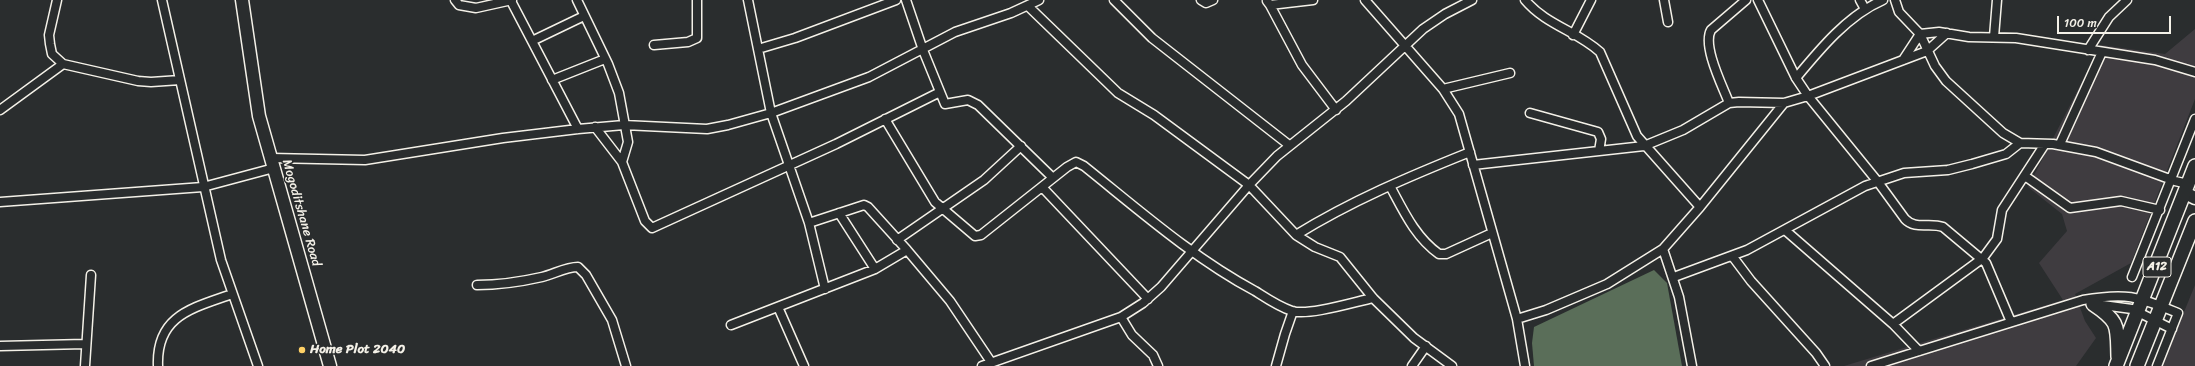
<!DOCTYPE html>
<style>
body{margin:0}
#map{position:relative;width:2195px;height:366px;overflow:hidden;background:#2a2d2e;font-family:Sriracha,sans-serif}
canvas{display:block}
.scale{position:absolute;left:2057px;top:16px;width:114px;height:18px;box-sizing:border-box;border:2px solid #f4f1e8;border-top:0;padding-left:5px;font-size:12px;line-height:14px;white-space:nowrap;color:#f4f1e8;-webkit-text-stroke:3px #2a2d2e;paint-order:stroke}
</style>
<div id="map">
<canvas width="2195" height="366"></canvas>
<div class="scale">100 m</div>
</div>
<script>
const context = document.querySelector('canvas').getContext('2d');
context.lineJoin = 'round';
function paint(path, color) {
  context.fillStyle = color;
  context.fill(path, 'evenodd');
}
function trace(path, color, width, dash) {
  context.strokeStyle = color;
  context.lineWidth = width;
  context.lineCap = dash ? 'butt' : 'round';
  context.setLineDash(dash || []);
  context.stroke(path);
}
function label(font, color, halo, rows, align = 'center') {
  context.font = font + ' Sriracha,sans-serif';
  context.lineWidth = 3;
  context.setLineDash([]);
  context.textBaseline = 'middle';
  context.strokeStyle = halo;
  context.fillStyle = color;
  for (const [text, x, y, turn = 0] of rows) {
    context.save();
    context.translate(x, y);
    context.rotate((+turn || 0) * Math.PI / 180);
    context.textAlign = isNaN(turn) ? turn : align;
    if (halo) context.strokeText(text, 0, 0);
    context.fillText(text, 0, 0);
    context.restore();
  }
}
paint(new Path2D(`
 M2195,29V99L2131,263L2075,294L2085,321L2096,338L2076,366H1844L2063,300L2039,263L2067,231L2062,214L2028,187L2101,45L2165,54Z
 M2195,285V366H2162Z`), '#3f3c40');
paint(new Path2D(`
 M1654,270L1667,283L1682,366H1534L1532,343L1534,327Z`), '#5a6e59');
const street = new Path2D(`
 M57,0L49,35L50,44L52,54L63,64L138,81L151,82L180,80
 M162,0L221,260L258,366
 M455,0L459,5L476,8L512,0
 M577,0L608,64L619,93L628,142L622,162L645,221L652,228L836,144L940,92
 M748,0L771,113L809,223L825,289
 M906,0L923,50L945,104L968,100L978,105L1053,178
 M1114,0L1152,38L1289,145
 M1201,0L1206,3L1213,0
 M1365,0L1443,89L1459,114L1517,319L1525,366
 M1525,0C1546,25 1577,31 1600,52L1637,136L1700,207
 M1664,0L1668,22
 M1758,0L1796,78L1808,96L1878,182L1905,219C1915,230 1930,222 1943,227L1986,263L2011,322
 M1860,0L1865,9
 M511,1L578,129
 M1267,1L1270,5L1313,0
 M1270,5L1302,65L1336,110
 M1028,6L1118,93L1154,115L1249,185L1296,235L1315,247L1340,257L1373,298L1414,338L1452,366
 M1573,35L1591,0
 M1994,37L1997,0
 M532,41L584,16
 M654,45L688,42L697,38V0
 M758,49L795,38L896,0
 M2088,50L2109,17L2127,0
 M1903,60L1920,34L1939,32L1969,37L2016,38L2155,60L2195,72
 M1796,78C1820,49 1848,15 1883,0
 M552,80L605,59
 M1443,89L1510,73
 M1729,103L1739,102L1784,103L1808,96L1927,51L1947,33
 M0,110L63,64
 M1530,113L1598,132L1601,139L1599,151
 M885,119L935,202L975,236L981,235L1067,167L1076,162L1084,166C1139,210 1192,257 1255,291C1266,298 1279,307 1292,311C1309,316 1354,302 1373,298
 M595,127L622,162
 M2020,143L2053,144L2096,152L2175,181L2188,184
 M2060,144L2102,52
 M271,158L365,160L503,138L578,129L624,125L707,129L728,125L771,113L869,77L955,32L1011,13L1039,0
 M1473,165L1644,146L1683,130L1729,103C1723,87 1702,46 1711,30L1746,0
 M2025,176L2070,208L2121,201L2160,210
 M1390,186C1403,210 1415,237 1439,254H1446L1492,233
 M1042,187L1148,299
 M0,202L203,187L274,168
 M839,213L875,269
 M809,223L864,205L868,207L907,250
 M1785,230L1893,324L1919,351
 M1296,235C1351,201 1410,176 1470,152
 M897,240L984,180L1021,146
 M1663,249L1679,297L1692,366
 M1733,257L1751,281L1816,353L1825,366
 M1674,277L1747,250L1865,186L1904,173L1948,170L1972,164L2006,154L2020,143L2003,133L1946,81L1935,66L1920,34L1899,12L1895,0
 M2132,277L2195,119
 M477,285C499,285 520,282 542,277C554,274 566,267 578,267L586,275L612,320L626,366
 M2095,304L2132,309L2172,329
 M778,307L804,366
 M1121,317L1132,335L1153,355L1158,366
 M1517,319L1546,310L1607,284L1663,249L1700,207L1784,103
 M1893,324L1983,258L1997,239L2002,210L2045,144
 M731,325L875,269L907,250L950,301L991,362
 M0,346L85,344
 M85,366L91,275
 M158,366C156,315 193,308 232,294
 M982,366L1121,317L1143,303L1161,287L1249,185L1277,156L1346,101L1423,29L1445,14L1472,0
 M1276,366L1285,334L1293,311
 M1412,366L1426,346
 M1871,366L2083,300C2128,292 2138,297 2178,313L2157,366`);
const secondary = new Path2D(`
 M242,0L259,116L330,366
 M2185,193L2195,198`);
const primary = new Path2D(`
 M2093,304C2120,322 2117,326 2118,357
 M2116,366L2195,166
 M2137,366L2195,221`);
trace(street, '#f4f1e8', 11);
trace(secondary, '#f4f1e8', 15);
trace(primary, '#f4f1e8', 16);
trace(street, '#2a2d2e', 8);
trace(secondary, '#2a2d2e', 12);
trace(primary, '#2a2d2e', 13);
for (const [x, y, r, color] of [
 [302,350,4,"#ffd166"]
]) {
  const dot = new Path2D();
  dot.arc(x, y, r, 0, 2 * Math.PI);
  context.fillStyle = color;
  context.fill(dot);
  trace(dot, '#2a2d2e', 1.5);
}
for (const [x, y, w] of [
 [2157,267,28]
]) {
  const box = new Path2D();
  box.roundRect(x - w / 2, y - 10, w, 20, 3);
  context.fillStyle = '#2a2d2e';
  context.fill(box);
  trace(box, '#f4f1e8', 1);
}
label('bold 12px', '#f4f1e8', null, [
 ["A12",2157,267]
]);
label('13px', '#f4f1e8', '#2a2d2e', [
 ["Mogoditshane Road",301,213,74]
]);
label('bold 13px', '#f4f1e8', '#2a2d2e', [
 ["Home Plot 2040",310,350]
], 'left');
</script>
